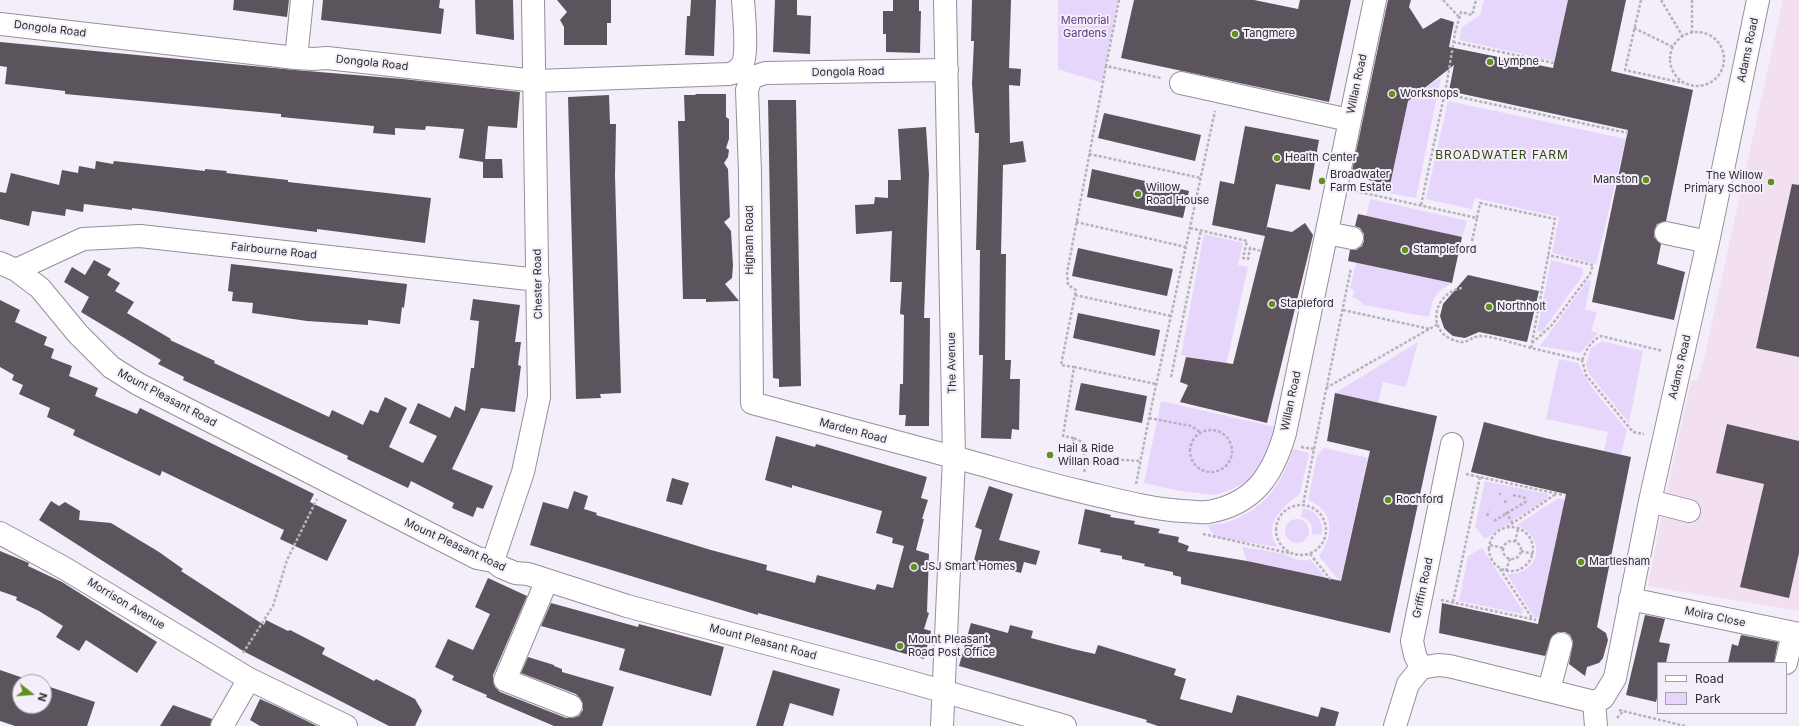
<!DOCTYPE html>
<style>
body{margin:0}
#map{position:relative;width:1799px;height:726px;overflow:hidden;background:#f3eefa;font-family:Inter,sans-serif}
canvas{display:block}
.legend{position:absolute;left:1657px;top:662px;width:130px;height:52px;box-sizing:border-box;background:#f3eefa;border:1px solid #a4a0a9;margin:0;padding:5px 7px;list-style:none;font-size:12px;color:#2d2b2f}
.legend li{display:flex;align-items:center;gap:8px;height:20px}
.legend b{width:20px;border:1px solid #a4a0a9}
.north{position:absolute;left:12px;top:674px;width:40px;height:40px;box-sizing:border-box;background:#f3eefa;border:1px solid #a4a0a9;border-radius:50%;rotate:107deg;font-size:11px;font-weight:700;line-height:16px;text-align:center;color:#2d2b2f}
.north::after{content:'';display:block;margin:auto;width:14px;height:18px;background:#648e1f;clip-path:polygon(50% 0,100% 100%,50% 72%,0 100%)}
</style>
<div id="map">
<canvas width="1799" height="726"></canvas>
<ul class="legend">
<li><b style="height:5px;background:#fff"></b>Road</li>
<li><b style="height:11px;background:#e7d6fc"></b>Park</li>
</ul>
<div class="north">N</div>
</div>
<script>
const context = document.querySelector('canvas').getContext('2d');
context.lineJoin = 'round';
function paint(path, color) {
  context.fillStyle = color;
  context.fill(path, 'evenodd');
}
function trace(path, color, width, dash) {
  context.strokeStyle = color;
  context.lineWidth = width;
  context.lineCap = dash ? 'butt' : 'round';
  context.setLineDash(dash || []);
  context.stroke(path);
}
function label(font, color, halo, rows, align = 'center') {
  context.font = font + ' Inter,sans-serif';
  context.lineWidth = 4;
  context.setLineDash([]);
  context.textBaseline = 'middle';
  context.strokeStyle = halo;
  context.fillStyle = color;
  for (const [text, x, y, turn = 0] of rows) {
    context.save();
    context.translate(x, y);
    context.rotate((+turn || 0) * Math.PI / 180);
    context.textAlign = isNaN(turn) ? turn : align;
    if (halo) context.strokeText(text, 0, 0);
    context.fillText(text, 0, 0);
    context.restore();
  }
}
paint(new Path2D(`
 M1783,0H1799V611L1648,586L1662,513L1691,381L1698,380L1703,363Z`), '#f2e0f1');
paint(new Path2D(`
 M1058,0H1118L1102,83L1058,69Z
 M1484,0H1568L1554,61L1459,40L1462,27L1480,15Z
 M1441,77L1416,198L1372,190L1374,181L1390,185L1408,101Z
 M1448,101L1626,139L1596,264L1552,253L1559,217L1475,198L1472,209L1426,199Z
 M1370,199L1467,221L1462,237L1366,216Z
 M1204,234L1243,243L1238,265L1248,267L1226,365L1181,355Z
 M1551,260L1583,268V275L1542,332L1537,331Z
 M1356,263L1452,283C1434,293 1433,298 1429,317L1364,305L1356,298H1353L1354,290L1350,288Z
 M1588,280L1591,281L1585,310L1597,312L1591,331L1598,333L1580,353L1540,346Z
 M1602,341L1643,351L1629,423L1589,374L1586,364L1591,348Z
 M1418,342L1406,387L1383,382L1378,403L1335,393Z
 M1559,359L1578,363C1589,388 1610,409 1627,430L1621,454L1604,451L1608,432L1546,419Z
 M1161,401L1280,428L1252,479L1234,488L1216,495L1180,491L1144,483Z
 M1324,448L1368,458L1340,582L1319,556C1334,535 1335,511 1308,500L1317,456Z
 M1293,449L1309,453L1300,494C1283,506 1261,526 1278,547L1218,538L1213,534L1208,526C1214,523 1221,525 1228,522C1266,508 1281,486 1293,449Z
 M1485,481L1548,494V498L1485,539L1475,527Z
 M1559,498L1565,500L1539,618L1534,617L1507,574C1541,575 1547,537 1517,525Z
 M1303,508C1318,511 1323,521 1322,535L1312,534C1313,525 1309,519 1301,517Z
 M1285 531a12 12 0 1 1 24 0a12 12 0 1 1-24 0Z
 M1242,547C1254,549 1267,551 1280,553C1289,555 1300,564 1310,559L1326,578L1247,561Z
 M1482,548L1523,611L1522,614L1459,601L1468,556Z`), '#e7d6fc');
paint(new Path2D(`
 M234,0H289L287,17L233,10Z
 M323,0H440L439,8L444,9L441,34L321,20Z
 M475,0H513L514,40L476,34Z
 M557,0H611V23H607V45H564V27L560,20L567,12Z
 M691,0H716L714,56L685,55L687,16H690Z
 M775,0H797V15L811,16L810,54L773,52Z
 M893,0H919V11H921L920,53L886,52V34H883V11H893Z
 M972,0H1011L1009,68L1021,69L1020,86L1009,85L1010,143L1023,141L1026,162L1003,165L1001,254H1006L1005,360H1011L1010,379H1020L1019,430L1012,429L1011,439L981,438L983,355H979L980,250H976L979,133H975L972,83L974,41H971Z
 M1134,0H1254L1298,9L1300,0H1351L1329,102L1121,58Z
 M1388,0H1411L1409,7L1423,29L1441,18L1454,22L1449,47L1553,68L1568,0H1626L1611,71L1693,90L1666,221L1657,224L1654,231V237L1661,244L1657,264L1685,272L1674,320L1592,302L1628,130L1449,91L1454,65L1408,101L1390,185L1351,176Z
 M0,42L295,70L403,79L520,92L517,128L488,126L485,159H502L503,178H483V162L459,158L464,129L426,126L425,130L395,128V135L373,133L374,126L281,117V114L65,94V91L5,84L7,67L0,66Z
 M696,94H726V117L729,119V139L726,148L729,150L728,157L724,163L728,169L730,217L724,222L731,231L733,266L732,278L725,284L739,301L706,302V299H683L678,121H685L684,95H695Z
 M609,95L610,124H616L615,176L621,393L600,394L601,398L576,399L568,97Z
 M768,100H796L801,386L779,387V379L773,378Z
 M1104,113L1201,135L1195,161L1098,138Z
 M1245,126L1319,140L1310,190L1276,184L1265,235L1267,227L1292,232L1305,223L1313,235L1267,423L1180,402L1188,385L1180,382L1186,357L1233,364L1265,236L1212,225L1220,181L1234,184Z
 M926,127L929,174L924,318H930L929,426H905L906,415H899L900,384H903L904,315L900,314L902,282H890L892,231L856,234L855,205L874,204L875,197L888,198V180H901L898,129Z
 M96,161L113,164L114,161L205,171V169L227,171L226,173L288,180V182L431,198L425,243L317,229V232L132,208V210L84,204L83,212L66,209L65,216L32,211L29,226L0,219V192L6,193L11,173L59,185L62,170L78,173L79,166L95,169Z
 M1092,169L1189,191L1183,218L1087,197Z
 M1792,184L1799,185V357L1756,348Z
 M1358,214L1462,237L1452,283L1348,261L1350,250H1356L1362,246L1364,241V234L1360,228L1355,226Z
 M1078,248L1173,269L1167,296L1072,276Z
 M94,260L111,269L107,275L120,283L115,291L134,302L127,313L171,339L170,340L215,361L214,363L329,417L332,410L363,425L370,410L378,413L385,397L407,408L389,447L423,463L437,436L409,423L418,403L450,418L455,406L465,411L471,368H474L479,321L470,320L473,299L520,305L515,342H521L518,365L521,366L515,412L481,408L452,469L493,486L483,509L477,507L473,517L452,508L454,503L411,481L408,488L347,459L348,456L183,380L184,377L158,364L161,360L81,312L89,297L64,282L72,267L85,275Z
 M231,264L407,284L404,308L402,307L400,324L368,320V325L307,321L252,313L253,303L232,301L233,292L228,291Z
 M1468,275L1539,291L1527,342L1479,332L1465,338L1453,336L1448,332L1444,328L1440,316L1443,304Z
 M0,300L20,310L15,322L47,337L44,345L54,349L51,358L72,366L69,376L98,388L95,396L137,414L140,408L314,494L310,502L347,520L327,561L280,539L284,530L162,471L160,476L73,435L75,430L47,417L50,408L19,394L23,385L12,380L14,375L0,367Z
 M1078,313L1160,330L1155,356L1073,338Z
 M1081,383L1147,396L1142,423L1075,410Z
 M1335,393L1437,416L1390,633L1181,584V577L1173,575V572L1144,566L1145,564L1122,559V556L1100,552L1101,549L1078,544L1085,509L1111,515L1110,517L1135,521L1134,524L1160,529L1158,533L1179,537L1178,542L1189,546L1187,551L1247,561L1341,581L1370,451L1327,441Z
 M1484,422L1545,438L1631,457L1597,627L1606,633L1608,640L1603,658L1599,663L1587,667L1585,676L1569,664L1573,641L1570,635L1565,632H1558L1552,636L1545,656L1439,633L1442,603L1538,624L1566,494L1471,472Z
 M1727,424L1799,441V553L1789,598L1740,587L1764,484L1716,473Z
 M776,436L815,447L816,444L927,477L921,498L928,500L922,519H924L916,550L929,554L927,612L929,613L924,629L931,631L924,659L758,613V615L530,545L543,502L568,509L574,491L588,496L584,509L597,513L596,515L711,550L767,565L766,570L815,583L817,575L875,590L877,584L893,588L904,546L892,543L893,538L876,533L882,511L792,485V488L765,480Z
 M672,478L689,483L682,505L666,501Z
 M989,486L1013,494L999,540L1040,551L1036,565L1024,562L1021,573L998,567L997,571L973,564L982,530L975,527Z
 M51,501L59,506L65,502L80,511L79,520L111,523L159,552L183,569L181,571L264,625L266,620L288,631L290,630L325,648L322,654L374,681L376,679L415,699L422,711L415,726H389L243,651L39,520Z
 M0,551L29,563L28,566L62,582L157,642L137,673L86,640L79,651L56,637L63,626L39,611L16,600L17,597L0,591Z
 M488,578L527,596L493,675V681L495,687L500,692L566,718H573L579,716L583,710V704L580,698L576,694L521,673L528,657L554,665V666L562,669V672L614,687L602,726H554L486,697L487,695L452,680L454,676L435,667L448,639L473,650L490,614L475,607Z
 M551,603L638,627L639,624L724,647L711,696L619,670L625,649L541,626Z
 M1645,615L1665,619L1659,642L1670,644L1666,663H1658V694L1656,702L1626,695Z
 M971,623L1008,633L1010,625L1033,631L1031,638L1073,649L1095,654L1098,645L1176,669L1174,675L1186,679L1180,699L1232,713L1237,695L1318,717L1321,707L1339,712L1335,726H1158L1146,722L1147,720L959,666Z
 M1741,635L1778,642L1774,663H1728L1732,644L1738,646Z
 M0,670L35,682H20V706H44V685L95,702L87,726H15L0,721Z
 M773,670L840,689L833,716L790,703L783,726H756Z
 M260,699L276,706L317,726H260L250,720Z
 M173,705L212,719L210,726H160Z`), '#5c545c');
const minor = new Path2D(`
 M0,24L296,58L313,59L327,58L536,81L729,74C734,73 739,70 742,65C748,55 744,14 743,0
 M296,58L302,0
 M947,70L765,73L751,78L747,90L750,172L752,403C815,420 879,437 942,454C988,466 1033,480 1079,491C1114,499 1148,509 1183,511C1191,511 1200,513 1208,512C1254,504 1273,475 1285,433L1375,0
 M1181,83L1349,120
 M1327,233L1352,238
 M1666,233L1708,242
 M0,263L16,270L40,288L78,334L111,367L138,384L477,558L493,561L501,567L515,573L528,574L627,606L900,679L1065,726
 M16,270L83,239L140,236L538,280
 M1650,501L1689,511
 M0,533L64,568L249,679L346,726
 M493,561L523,472L539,397L533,0
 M547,580L505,680L571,706
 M1630,599L1799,634
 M1786,663L1793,633
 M1421,668L1415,655L1412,641L1452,444
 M1421,668L1438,665L1449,666L1594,702
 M1549,690L1561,644
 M1594,702L1603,698L1615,678L1650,501L1708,242L1758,0
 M1594,702L1596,726
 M222,726L249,679
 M942,726L954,457L945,0
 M1395,726L1408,684L1421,668`);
trace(minor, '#948f9b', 24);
trace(new Path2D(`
 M1119,0L1106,66L1161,78
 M1443,0L1459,17
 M1641,0L1625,70L1683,83
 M1661,0L1683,37
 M1634,28L1673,47
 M1670 59a27 27 0 1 1 54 0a27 27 0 1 1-54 0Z
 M1692,33V0
 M1453,42L1554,63
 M1445,94L1628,133
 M1089,154L1201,178
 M1355,191L1477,218L1480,203L1555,219L1531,348L1582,360L1586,375L1633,432L1644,434
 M1421,205L1447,82L1455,33L1461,12L1472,15L1476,0
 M1076,222L1186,247
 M1190,228L1247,241L1243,258L1248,259L1250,248L1261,251
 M1472,241L1477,218
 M1462,288C1435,292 1426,328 1451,339C1468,347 1468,337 1480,336C1488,335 1520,345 1531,348
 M1075,295L1171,316
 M1343,310L1430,329
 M1532,343L1551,326L1590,274L1593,265L1548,255
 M1582,360C1587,349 1590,342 1601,336L1663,351
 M1074,367L1156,384
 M1171,377L1201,230
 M1326,388L1438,324
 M1149,418L1191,426L1200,432
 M1190 451a21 21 0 1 1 42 0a21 21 0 1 1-42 0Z
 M1074,438L1084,443V456L1089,462
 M1301,447L1314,449L1303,505
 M1314,449L1351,268
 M1067,467L1074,438L1063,436L1074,367L1061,365L1076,290L1068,285L1067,273L1106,66
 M1084,472L1086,466L1094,458L1140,461
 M1466,474L1563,495
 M1136,484L1149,418L1215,111
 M1499,494H1501
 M1513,495L1526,498
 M1505,503L1506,499
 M1276 530a25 25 0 1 1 50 0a25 25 0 1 1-50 0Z
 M1506,512L1513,524
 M1487,516L1489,511
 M1494,521L1527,501
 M1489 549a22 22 0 1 1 44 0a22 22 0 1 1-44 0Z
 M1507,527L1556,494
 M1203,534L1289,553
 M1503 550a9 9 0 1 1 18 0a9 9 0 1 1-18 0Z
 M1515,542L1518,529
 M1490,545L1503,548
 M1521,551L1533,554
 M1310,554L1331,580
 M1500,569L1532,618
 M1506,571L1510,558
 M1441,600L1536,620
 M1453,602L1480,477
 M243,653L273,606L287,560L317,499
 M1619,710L1685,726
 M1617,718L1624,710`), '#b6b2bb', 2.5, [3, 2]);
trace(minor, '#fff', 22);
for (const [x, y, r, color] of [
 [1235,34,4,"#648e1f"],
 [1490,62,4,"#648e1f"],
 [1392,94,4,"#648e1f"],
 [1277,158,4,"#648e1f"],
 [1646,180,4,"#648e1f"],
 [1322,181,4,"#648e1f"],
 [1771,182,4,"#648e1f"],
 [1138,194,4,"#648e1f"],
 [1405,250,4,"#648e1f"],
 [1272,304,4,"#648e1f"],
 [1489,307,4,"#648e1f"],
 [1050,455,4,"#648e1f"],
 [1388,500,4,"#648e1f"],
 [1581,562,4,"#648e1f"],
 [914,567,4,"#648e1f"],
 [900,646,4,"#648e1f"]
]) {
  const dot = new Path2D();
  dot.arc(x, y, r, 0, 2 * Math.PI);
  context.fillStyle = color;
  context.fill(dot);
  trace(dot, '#f3eefa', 1.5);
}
label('11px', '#5d3682', '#f3eefa', [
 ["Memorial",1085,21],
 ["Gardens",1085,34]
]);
label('11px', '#2d2b2f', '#f3eefa', [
 ["Dongola Road",50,29,7],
 ["Adams Road",1748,50,-78],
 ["Dongola Road",372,63,6],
 ["Dongola Road",848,72,-1],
 ["Willan Road",1357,84,-78],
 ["Higham Road",750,240,-90],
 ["Fairbourne Road",274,251,6],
 ["Chester Road",538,284,-91],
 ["The Avenue",952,363,-91],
 ["Adams Road",1680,367,-77],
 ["Mount Pleasant Road",167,398,28],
 ["Willan Road",1291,401,-78],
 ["Marden Road",853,431,15],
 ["Mount Pleasant Road",455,545,25],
 ["Griffin Road",1423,588,-78],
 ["Morrison Avenue",126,604,31],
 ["Moira Close",1715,617,12],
 ["Mount Pleasant Road",763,642,15]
]);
label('11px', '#2d2b2f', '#f3eefa', [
 ["Tangmere",1243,34],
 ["Lympne",1498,62],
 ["Workshops",1400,94],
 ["Health Center",1285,158],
 ["Broadwater",1330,175],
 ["Farm Estate",1330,188],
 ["The Willow",1763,176,"right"],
 ["Primary School",1763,189,"right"],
 ["Manston",1638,180,"right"],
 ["Willow",1146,188],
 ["Road House",1146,201],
 ["Stampleford",1413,250],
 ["Stapleford",1280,304],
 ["Northholt",1497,307],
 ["Hail & Ride",1058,449],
 ["Willan Road",1058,462],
 ["Rochford",1396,500],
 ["Martlesham",1589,562],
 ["JSJ Smart Homes",922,567],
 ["Mount Pleasant",908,640],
 ["Road Post Office",908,653]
], 'left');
context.letterSpacing = '1px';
label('12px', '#314612', '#f3eefa', [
 ["BROADWATER FARM",1502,155]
]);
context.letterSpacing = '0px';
</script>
